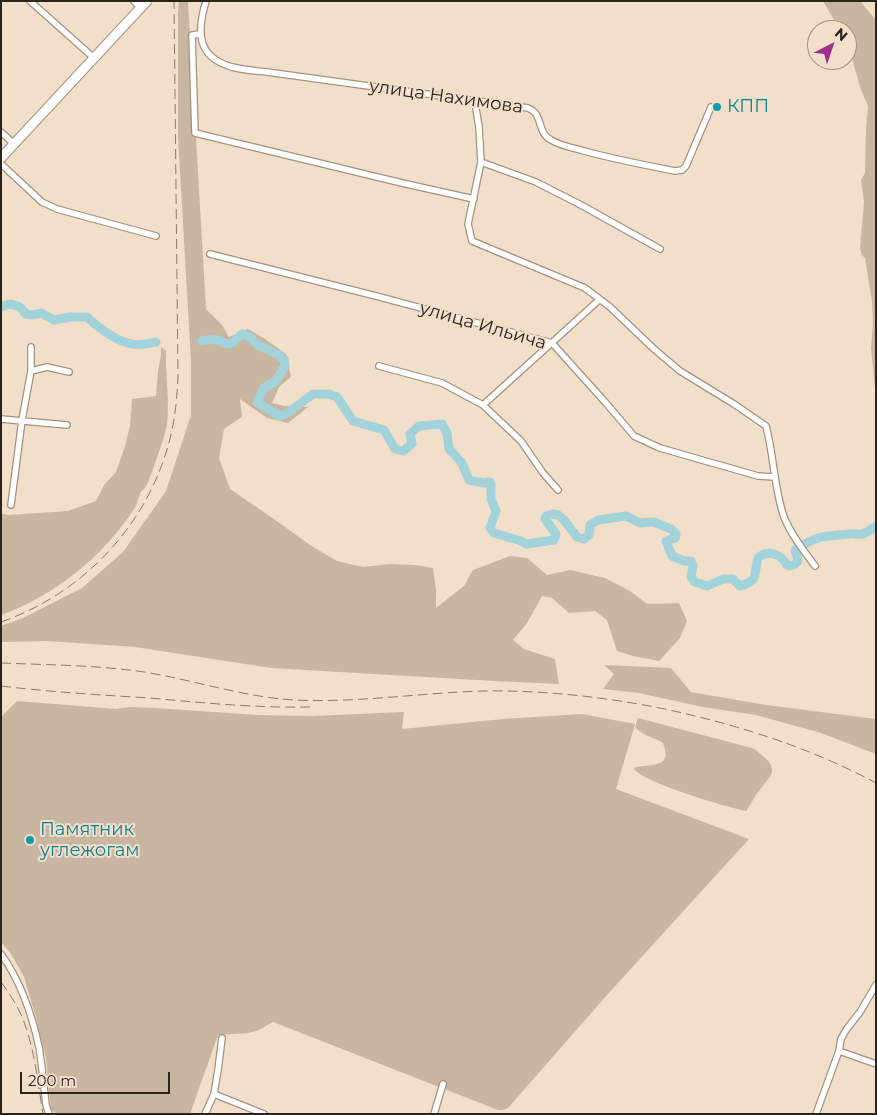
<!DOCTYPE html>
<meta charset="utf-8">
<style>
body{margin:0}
#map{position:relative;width:877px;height:1115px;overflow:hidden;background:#f1dfca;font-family:Montserrat,sans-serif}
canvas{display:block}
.frame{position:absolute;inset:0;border:2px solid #2a241c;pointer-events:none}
.north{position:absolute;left:807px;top:20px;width:50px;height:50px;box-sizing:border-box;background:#f1dfca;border:1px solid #a19484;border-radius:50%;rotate:41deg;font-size:14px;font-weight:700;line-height:20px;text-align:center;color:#2a241c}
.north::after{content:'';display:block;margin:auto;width:18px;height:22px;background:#9e2f8e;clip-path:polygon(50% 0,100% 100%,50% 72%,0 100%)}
.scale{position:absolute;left:20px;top:1072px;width:150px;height:22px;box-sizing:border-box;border:2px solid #2a241c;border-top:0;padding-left:6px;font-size:15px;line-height:18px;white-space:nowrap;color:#2a241c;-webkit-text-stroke:4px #f1dfca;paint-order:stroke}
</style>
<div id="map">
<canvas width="877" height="1115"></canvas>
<div class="frame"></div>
<div class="north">N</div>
<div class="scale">200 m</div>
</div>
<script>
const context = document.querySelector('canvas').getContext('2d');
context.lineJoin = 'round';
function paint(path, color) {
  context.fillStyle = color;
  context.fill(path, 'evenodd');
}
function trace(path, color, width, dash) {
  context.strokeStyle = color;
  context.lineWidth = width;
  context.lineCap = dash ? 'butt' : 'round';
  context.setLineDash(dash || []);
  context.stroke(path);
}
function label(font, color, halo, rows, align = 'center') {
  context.font = font + ' Montserrat,sans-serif';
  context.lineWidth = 4;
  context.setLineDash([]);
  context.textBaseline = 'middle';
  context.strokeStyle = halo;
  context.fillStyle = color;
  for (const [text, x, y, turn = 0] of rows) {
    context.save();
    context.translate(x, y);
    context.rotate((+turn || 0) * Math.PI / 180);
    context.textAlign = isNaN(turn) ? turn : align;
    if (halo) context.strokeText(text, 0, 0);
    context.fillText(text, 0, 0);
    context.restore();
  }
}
paint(new Path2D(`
 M179,1H188L206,309L222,325L229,337L248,329L265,339L286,354L291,377L279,387L272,403L284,406L308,407L288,423L267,418L240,399L242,417L224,429L219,458L230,489L274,519L310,545L337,561L363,567L389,564L415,565L433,568L436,590V608L464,586L473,570L510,556L527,558L547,575L570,570L605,578L630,591L647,604L679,603L687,621L680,638L659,661L633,656L617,651L607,620L595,611L569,613L552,598L542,596L527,623L513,640L524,649L555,659L559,684L494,681L271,668L135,647L48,641L1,642V626L23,618L82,588L123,552L166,491L191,415V361L178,137V13Z
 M823,1H860L876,20V399L871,348L873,324L872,301L865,258L862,255L860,248L864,202L861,180L865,173L866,128L868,106L860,87L850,51L847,44V30H840Z
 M161,347L166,351C165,375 170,400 167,424C164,440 157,457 152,472C150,476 149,482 146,486C145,488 143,490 141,492C138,497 138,504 134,509C104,556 54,596 1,615V514L9,515L68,511L96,501L104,485L116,472L125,446L130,426L132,399L156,396L158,371L161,355Z
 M604,665L671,668L691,692L766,705L876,719V754L821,733L756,715L703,707L639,693L603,689L614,674Z
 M17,701L117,709L129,707L155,708L257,715L313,716L404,712L402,729L503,719L582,714L635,724L616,789L749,839L607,995L508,1108L503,1110H498L273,1022L257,1031L248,1033L218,1035L190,1114H58L51,1110L46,1059L35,1014L24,977L11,954L1,942V717Z
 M638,718L752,748C757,750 760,754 765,758C780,771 768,778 759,791C754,797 751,804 746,811C726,807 645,783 634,769L636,767C652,764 673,768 663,743C654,737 643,736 635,727Z`), '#c8b6a1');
trace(new Path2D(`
 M1,307L10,304L20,307L26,314L33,315L41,313L54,320L69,317H87C99,328 115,341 132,344C139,346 149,343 156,342
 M202,341C211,339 218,338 226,344L232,343L242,334L250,337L258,345L279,355L284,359L285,366L276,381L264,388L257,402L279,416L286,414L313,394H329L337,397L353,421L384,430L395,449L403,451L412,444L410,434L419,426L442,424L447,433L449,449L462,463L469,480L483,483L490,482L491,484V499L496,511L490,528L494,533L521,541L526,544L554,540L556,534L545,519L546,516L553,514L558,515L564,520L577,537L584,539L589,535L590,525L598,520L626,516L640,523L654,522L671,529L676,534L675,538L666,541L672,556L684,561H691L693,566L691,577L695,582L707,586L723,579H733L740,586C760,580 753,575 758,558C768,549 781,554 787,565C792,567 797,564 798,559L795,551L797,548
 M803,545C821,534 831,536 850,534C854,533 858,535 862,534C867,533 872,529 876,526`), '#a2d3db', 9);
const minor = new Path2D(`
 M30,1L94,58
 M134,1L141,8
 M206,1C197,31 196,57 232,67C244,70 256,71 267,72L528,108C544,114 536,132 551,140C561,146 574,148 584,151C614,159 644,165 675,171L682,170L686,166L711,107
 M200,34L192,35L195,133L402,183L474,199
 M476,100V109L479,127L481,162L468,224L472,241L585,288L610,307L654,349L680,371L734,404L766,426C774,456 774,488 784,517C791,535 804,551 815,566
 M1,132L14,144
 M481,162L536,182L581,205L660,249
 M1,164L42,202L57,209L156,236
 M210,254L376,296L552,343L606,403L634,436L660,448L758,476L775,477
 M379,366L442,383L483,405L521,441L543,473L558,490
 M31,371L47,367L69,372
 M483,405L599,300
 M1,419L67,425
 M11,505L22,420L31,371V347
 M1,954C20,980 32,1015 39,1047C42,1066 44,1086 46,1105L49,1114
 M839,1051L876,1064
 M214,1094L264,1114
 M205,1114L214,1094L218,1070L222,1038
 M434,1114L443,1084
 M816,1114L839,1051L841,1039L846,1030L860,1012L876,985`);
const primary = new Path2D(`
 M1,158L147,1`);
trace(minor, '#a49380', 8);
trace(primary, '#a49380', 11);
trace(minor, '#fff', 5.5);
trace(primary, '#fff', 9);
trace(new Path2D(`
 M874,1L876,3
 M1,622C87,592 153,519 172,430C176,412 177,394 178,377L174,1
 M1,663C49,665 97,665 144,672C194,680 243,697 294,700C357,703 419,693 482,691C544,690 605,697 665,709C738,725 809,747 876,783
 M1,686C51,692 100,695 150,698C203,703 257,708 310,707
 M1,982C10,994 19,1008 24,1022C35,1051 38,1084 43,1114`), '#877b6d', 1, [10, 5]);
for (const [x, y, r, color] of [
 [717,107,5,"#0f9aa8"],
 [30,840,5,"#0f9aa8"]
]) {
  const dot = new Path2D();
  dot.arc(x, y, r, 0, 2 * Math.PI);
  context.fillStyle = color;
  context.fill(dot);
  trace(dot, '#f1dfca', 2);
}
label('18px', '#2a241c', '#f1dfca', [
 ["улица Нахимова",446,97,8],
 ["улица Ильича",483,326,16]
]);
label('18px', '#0d838f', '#f1dfca', [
 ["КПП",727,107],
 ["Памятник",40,830],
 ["углежогам",40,851]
], 'left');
</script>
